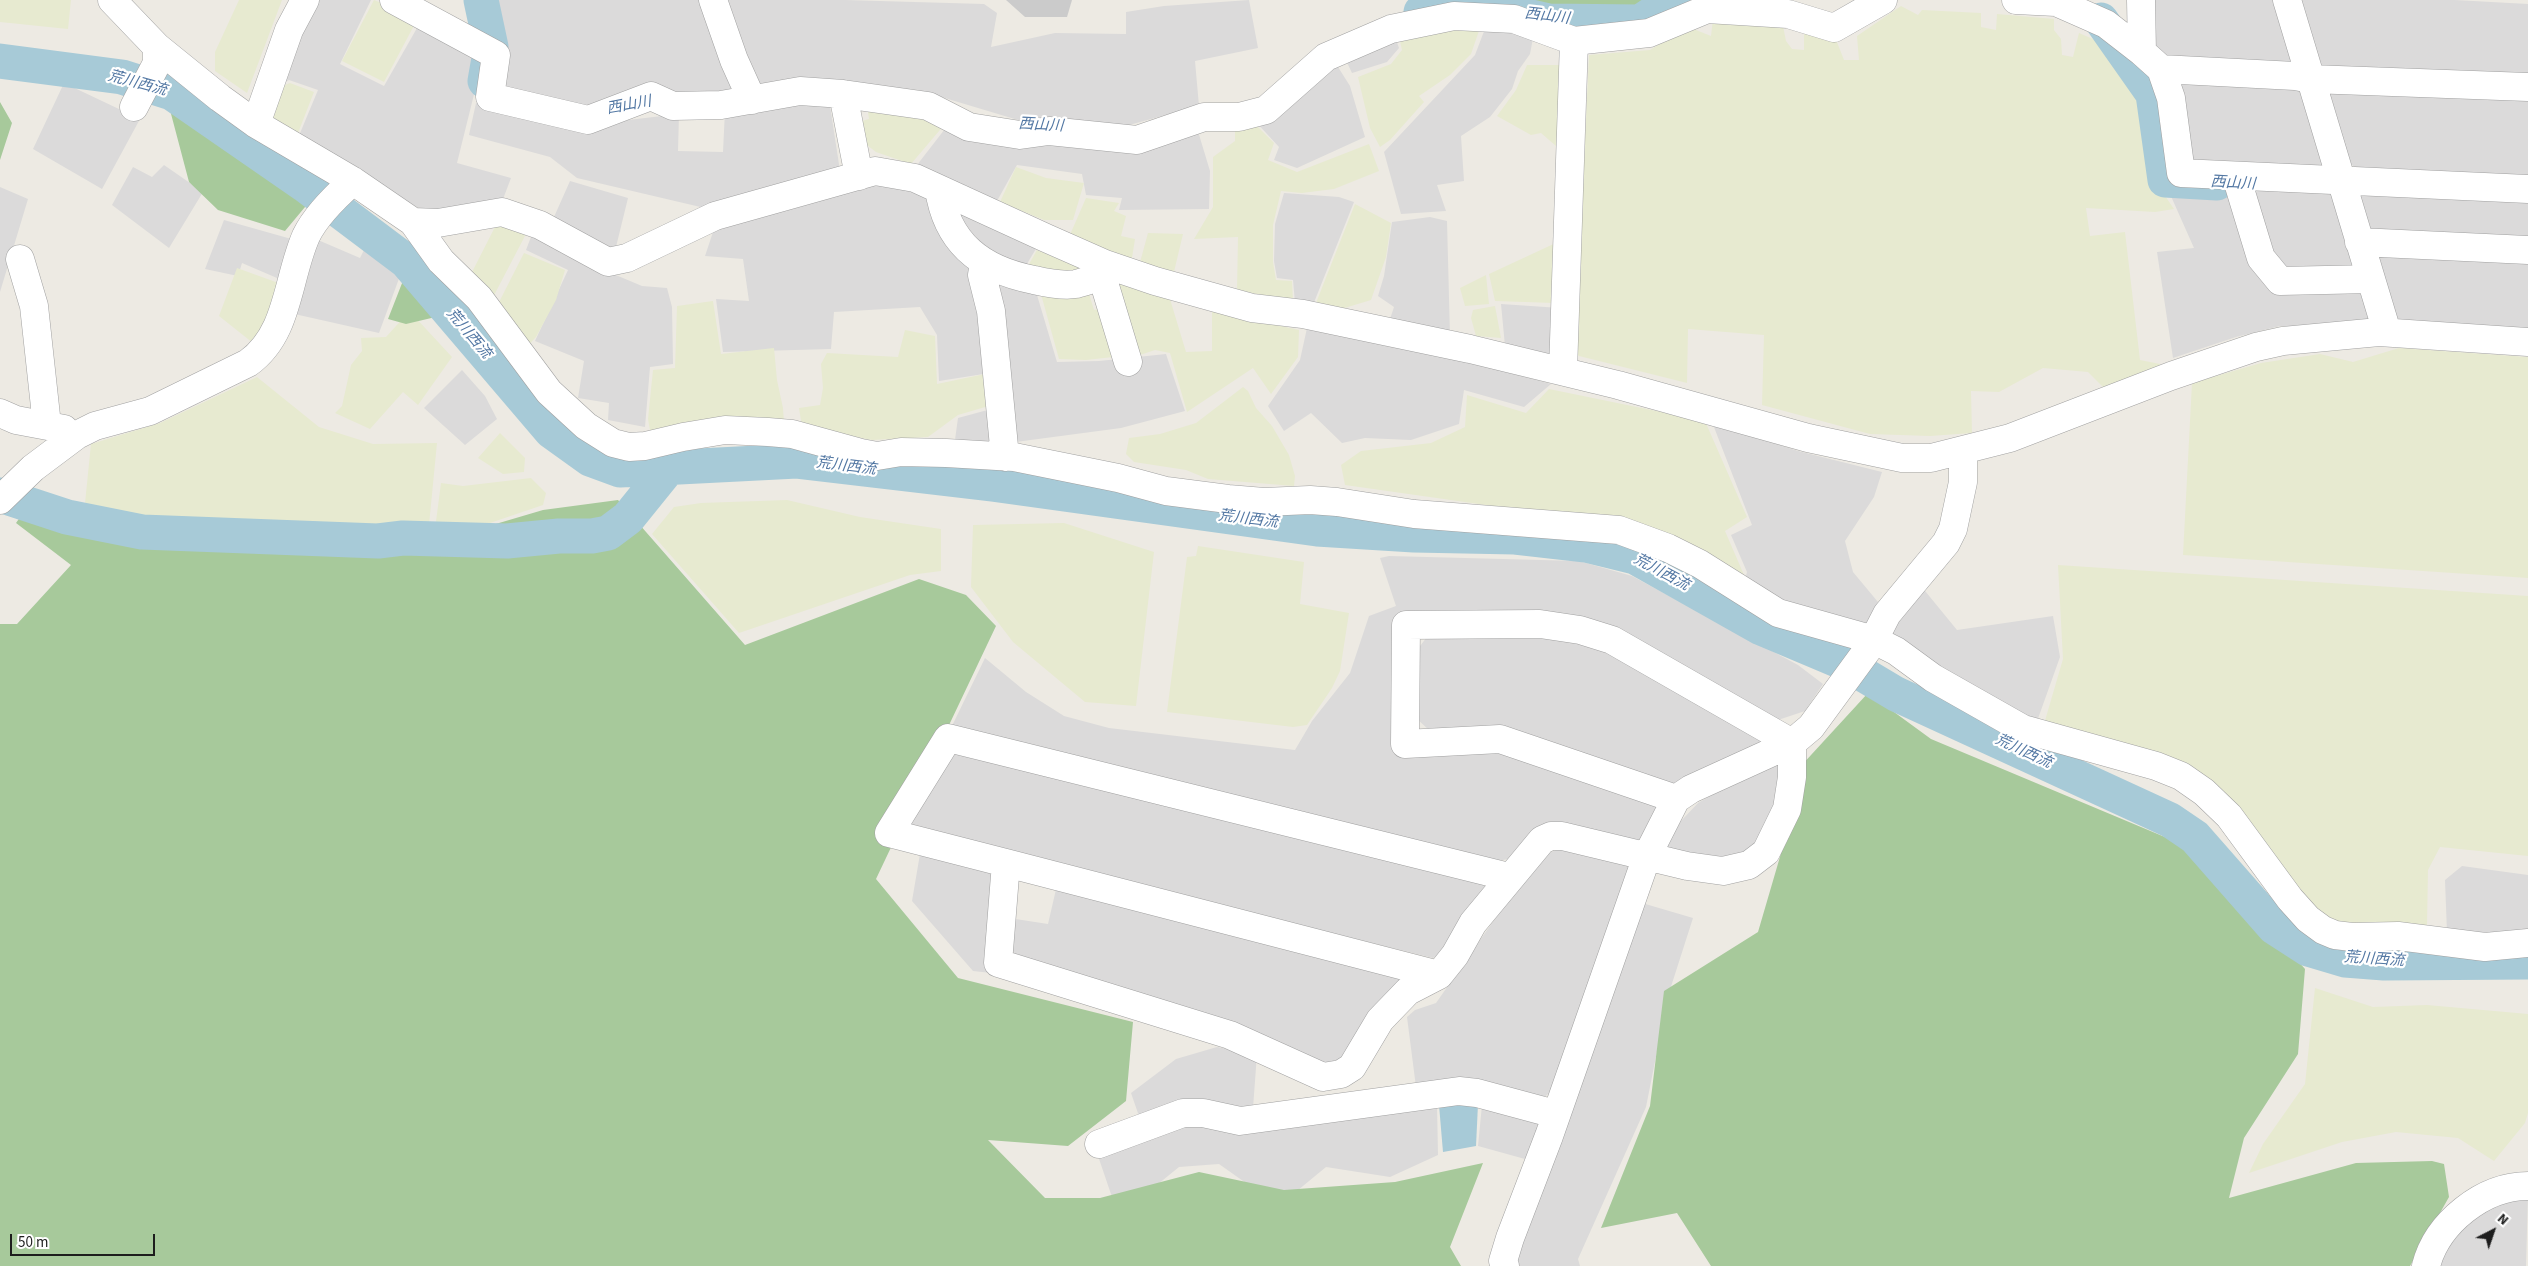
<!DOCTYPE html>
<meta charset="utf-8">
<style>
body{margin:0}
#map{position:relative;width:2528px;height:1266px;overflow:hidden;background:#edeae3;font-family:"Source Sans 3",sans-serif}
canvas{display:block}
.north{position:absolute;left:2468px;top:1206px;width:50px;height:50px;-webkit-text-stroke:4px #fff;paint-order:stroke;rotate:41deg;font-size:14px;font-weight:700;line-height:20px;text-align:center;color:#1d1d1d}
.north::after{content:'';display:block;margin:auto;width:18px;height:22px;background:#1d1d1d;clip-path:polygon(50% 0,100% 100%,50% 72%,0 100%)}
.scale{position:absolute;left:10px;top:1234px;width:145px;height:22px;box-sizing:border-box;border:2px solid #1d1d1d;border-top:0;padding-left:6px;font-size:15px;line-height:18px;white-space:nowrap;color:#1d1d1d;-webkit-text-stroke:4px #fff;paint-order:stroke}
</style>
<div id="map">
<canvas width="2528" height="1266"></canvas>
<div class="north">N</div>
<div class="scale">50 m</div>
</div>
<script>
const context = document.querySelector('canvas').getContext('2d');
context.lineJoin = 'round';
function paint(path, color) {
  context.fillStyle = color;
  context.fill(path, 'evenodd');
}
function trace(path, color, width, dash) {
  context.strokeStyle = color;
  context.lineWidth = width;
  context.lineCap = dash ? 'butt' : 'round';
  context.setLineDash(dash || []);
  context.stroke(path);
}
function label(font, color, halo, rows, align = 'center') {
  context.font = font + ' "Source Sans 3","Noto Sans JP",sans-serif';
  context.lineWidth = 4.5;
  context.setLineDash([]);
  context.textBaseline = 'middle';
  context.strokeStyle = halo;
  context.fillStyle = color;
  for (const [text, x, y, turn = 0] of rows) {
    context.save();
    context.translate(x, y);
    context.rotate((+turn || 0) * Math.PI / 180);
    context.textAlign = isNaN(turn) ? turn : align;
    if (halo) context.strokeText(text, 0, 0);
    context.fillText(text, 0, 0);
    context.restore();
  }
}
paint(new Path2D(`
 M313,0H371L340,64L384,86L421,21L484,54L457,163L511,178L500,207L427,213L298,138L318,90L289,80L281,84Z
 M488,0H845L984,4L997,13L991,47L1055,33L1126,34V12L1164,6L1249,0L1258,48L1195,61L1199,106L1118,128L1018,120L918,90L798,79L590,111L496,94L498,51Z
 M2149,0H2274L2298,62L2164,63L2149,50Z
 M2295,0H2455L2528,4V81L2325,72L2316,62Z
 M1486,26L1533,38L1530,54L1518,71L1512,89L1490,117L1461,136L1464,181L1437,185L1446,211L1401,214L1384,152L1475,55Z
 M1394,34L1399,48L1387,62L1352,73L1343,54Z
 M1333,59L1350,86L1365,137L1297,168L1274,160L1279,147L1255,121Z
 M2181,75L2295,81L2305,92L2328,163L2324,171L2196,163L2184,155L2179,100Z
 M64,83L140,119L102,189L33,149Z
 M2332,88L2528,96V180L2362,172L2346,161L2326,97Z
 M829,99L840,171L709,209L577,178L550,157L469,135L476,103L594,124L679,114L678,151L723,152L725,110Z
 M948,125L1197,128L1210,171L1209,209L1119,210L1122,198L1086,195L1082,174L1017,165L997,201L917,165Z
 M164,165L203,192L169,248L112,205L133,167L152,177Z
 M885,177L934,198L971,260L990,373L939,381L937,335L920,307L834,312L831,349L723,352L716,299L749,301L743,259L705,256L716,223Z
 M570,181L628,198L615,251L550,226Z
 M2166,185L2232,188L2259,272L2371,290L2369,326H2280L2236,337L2173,358L2157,252L2194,248Z
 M0,187L28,199L0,292Z
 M2246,189L2336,192L2359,261L2351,269L2283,275Z
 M1284,193L1339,197L1354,202L1313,305L1295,303L1293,280L1277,278L1274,261L1275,224Z
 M2355,193L2528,202V243L2365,229Z
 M954,203L1037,247L1021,274L975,253Z
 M1430,217L1447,221L1450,336L1389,322L1394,307L1378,296L1384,276L1392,222Z
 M224,220L295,240L284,281L242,263L238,276L205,269Z
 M534,229L611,273L642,286L667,288L672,307L673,364L650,367L645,427L608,420L609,403L578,398L584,361L535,341L568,270L526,250Z
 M311,237L360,258L368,242L404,265L379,333L290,313Z
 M2387,248L2528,255V335L2405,325L2394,315L2377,258Z
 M988,273L1034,285L1057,362L1099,361L1166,354L1185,411L1121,428L1008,443Z
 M1501,304L1560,308V356L1505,346Z
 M1307,328L1449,355L1551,384L1524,407L1464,390L1459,424L1411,440L1365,438L1342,443L1311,413L1284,431L1268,406L1300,360Z
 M462,370L485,396L497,419L465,445L424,408Z
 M995,408L998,450L954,447L958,418Z
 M1712,422L1798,451L1882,472L1874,497L1845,541L1853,572L1878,602L1866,631L1743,586L1747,572L1731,535L1752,525Z
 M1389,556L1579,561L1632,576L1798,665L1823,684L1805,711L1778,720L1620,631L1400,618L1396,753L1512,749L1652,800L1660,814L1644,840L1627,846L1550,826L1519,857L1492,862L950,730L985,658L1026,692L1064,716L1109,728L1295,750L1312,721L1350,673L1369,616L1396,606L1380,558Z
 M1921,586L1957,630L2053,616L2060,657L2035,727L1887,641L1894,620Z
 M1430,633L1582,637L1766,744L1675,788L1430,731L1415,717L1417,650Z
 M957,751L1478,879L1487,889L1445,950L1433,958L907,829L939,763Z
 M1777,765L1786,771L1781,814L1743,859L1673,858L1667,845L1681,821L1698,803L1722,789Z
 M921,848L996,870L991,973L973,971L912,901Z
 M1558,849L1626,861L1631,873L1555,1089L1540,1100L1416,1087L1407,1017L1415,1010L1436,1003L1492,923L1543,856Z
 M2462,866L2528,875V939L2447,933L2445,880Z
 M1057,885L1403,971L1410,982L1348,1060L1332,1069L1021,964L1008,944L1009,918L1048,924Z
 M1642,903L1693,918L1668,996L1646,1107L1578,1259L1580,1266H1516L1520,1244Z
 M1217,1047L1257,1054L1253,1108L1140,1119L1131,1093L1176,1059Z
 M1437,1104L1438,1155L1390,1177L1326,1167L1286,1200L1253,1188L1219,1164L1179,1167L1152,1189L1112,1197L1097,1153L1196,1121Z
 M1482,1105L1541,1120L1525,1159L1478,1146Z
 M2528,1194L2526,1266H2433L2464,1218Z`), '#dbdada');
paint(new Path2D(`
 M1006,0H1072L1067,17H1025Z`), '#cbcbcb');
paint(new Path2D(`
 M0,0H71L68,29L0,22Z
 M239,0H282L247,93L215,71V52Z
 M374,0L418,18L384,82L342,61Z
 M1901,6L1918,15L1922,10L1981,13V27L1996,30L1997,14L2054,19V30L2061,39L2062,55L2073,57L2079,33L2093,39L2126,60L2150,92L2159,187L2174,209L2155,212L2086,208L2090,236L2125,232L2140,360L2160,364V368L2104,388L2088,372L2043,368L1999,392L1971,391L1972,433L1930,436L1870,434L1762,405L1764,335L1688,329L1687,383L1575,355L1589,55L1650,50L1693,23L1696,30L1711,36L1713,19L1783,26L1786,41L1792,49L1804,50V31L1835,37L1844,60H1859L1857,36Z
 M1481,25L1471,54L1450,75L1419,96L1424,102L1390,140L1380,147L1370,128L1358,77L1391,64L1402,50L1398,33Z
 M1527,65H1564L1556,146L1541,133L1531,135L1497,116L1516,90Z
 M290,83L314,92L298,133L269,117L280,87Z
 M867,105L945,124L911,164L876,152L863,142L854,123L869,119Z
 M1251,120L1274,143L1268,160L1297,172L1369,144L1379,171L1334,189L1302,193L1281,191L1273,225V262L1276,280L1292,281L1293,301L1237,290L1238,237L1194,239L1213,207V157L1235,141V123Z
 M1016,167L1046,178L1084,183L1073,220H1044L1000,202Z
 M1086,198L1119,203L1114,211L1126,216L1121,236L1135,239L1132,258L1128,261L1069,237Z
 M1355,204L1391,223L1386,257L1371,300L1338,310L1314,308Z
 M497,223L526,234L490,303L469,278Z
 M1148,233L1183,234L1173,276L1139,266Z
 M1560,241L1555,303L1495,301L1489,274Z
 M1037,250L1093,272L1023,275Z
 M524,253L565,270L556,300L536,337L524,350L495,310Z
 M237,268L284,285L258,347L219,316Z
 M1486,275L1489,304L1465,306L1460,288Z
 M1114,280L1170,299L1186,352L1212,351V311L1299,330L1298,357L1271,394L1253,368L1187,412L1170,353L1155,350L1131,358Z
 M1039,287H1087L1094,310L1107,307L1122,356L1086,360L1059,359Z
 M713,301L721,354L774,348L777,380L783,408L784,422L651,436L648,419L653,370L675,368L677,306Z
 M1495,306L1501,338L1476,336L1471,318L1473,310Z
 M405,316H414L452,357L418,405L403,392L370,429L335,413L342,406L351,365L362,351L361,338L386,337Z
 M905,330L935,336L937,384L985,374L992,405L958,415L928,437L872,440L802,427L799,408L820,405L823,388L821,364L827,353L898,357Z
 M2399,348L2528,357V578L2183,555L2192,383L2261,363L2320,354L2353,362Z
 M257,377L319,427L373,444L437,443L429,525L323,530L201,527L128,522L84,513L91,444L160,423Z
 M1243,387L1248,391L1256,408L1272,426L1289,455L1295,476L1294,486L1208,479L1186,470L1134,462L1126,454L1129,438L1160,434L1196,423Z
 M1549,389L1705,421L1747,517L1725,531L1744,575L1740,584L1627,525L1345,485L1341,465L1361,451L1431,443L1465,427L1467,395L1526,413Z
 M500,433L525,458L524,472L503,474L478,458Z
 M531,478L546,493L543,505L490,523L435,529L441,483L463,486Z
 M787,500L860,517L941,529V571L910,575L739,633L652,534L674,507L701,503Z
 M1064,523L1154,552L1136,706L1085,702L1013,642L971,587L973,525Z
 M1198,546L1304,562L1300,604L1349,613L1340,671L1332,688L1307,725L1293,727L1167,712L1187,557L1196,556Z
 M2058,565L2528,596V856L2440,847L2428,870L2427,925L2353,928L2329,920L2310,908L2229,804L2044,724L2063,659Z
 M2315,988L2373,1007L2427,1005L2528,1014V1113L2525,1123L2494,1161L2458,1138L2396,1132L2342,1142L2249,1173L2263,1144L2305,1084Z`), '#e7ead0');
paint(new Path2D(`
 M1490,0H1654L1635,9L1555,12Z
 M0,102L12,123L0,160Z
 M170,110L219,121L312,170L310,201L285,231L218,210L189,182Z
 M406,273L446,295L444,315L406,324L388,319Z
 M32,500L213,531L428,544L543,510L618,500L745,645L919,579L966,595L996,626L876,879L958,978L1133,1022L1126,1101L1068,1146L988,1140L1045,1198H1100L1199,1172L1284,1190L1395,1182L1483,1163L1450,1247L1461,1266H0V624H17L71,565L16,523Z
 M1868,693L1931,739L2203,853L2305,969L2298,1054L2244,1138L2229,1198L2356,1163L2432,1161L2444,1164L2449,1197L2410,1266H1711L1677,1213L1601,1228L1650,1106L1664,991L1758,932L1789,826L1800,767Z`), '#a7c99b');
paint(new Path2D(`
 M1478,1104L1476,1146L1443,1152L1439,1105Z`), '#a7cad7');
trace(new Path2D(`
 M481,0L491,47L485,81
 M1421,12L1469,3L1549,21L1640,22L1673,0
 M2101,20L2153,94L2165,180L2217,183
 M0,61L122,77L172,93L305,185L406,261L551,431L590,459L620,470L797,461L993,484L1317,529L1414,535L1515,537L1586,545L1635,557L1761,628L1844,663L1896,694L2170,820L2195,837L2274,927L2308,949L2345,960L2384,963L2528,962
 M0,495L67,517L142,532L378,541L403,538L507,541L559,536H592L608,533L628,518L670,466`), '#a7cad7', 35);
const minor = new Path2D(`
 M112,0L157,47L220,98L256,124L353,181L413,222L441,261L479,298L549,392L586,426L613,443L629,447L645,446L683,437L725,430L768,432L792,434L861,453L877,456L901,452L946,453L1014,457L1118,478L1166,491L1228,499L1264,502L1310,500L1337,502L1414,514L1619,530L1668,548L1700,564L1778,613L1874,640L1896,651L1933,678L2023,729L2156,766L2181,776L2204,792L2229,816L2290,899L2308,919L2323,930L2335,935L2352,937L2398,936L2485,947L2528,943
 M394,0L496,55L490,97L588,120L651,96L673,106L721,105L800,91L843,94L928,106L969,127L1020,135L1049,131L1137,140L1204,117H1239L1266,110L1326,57L1391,29L1454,16L1514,19L1574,41L1649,33L1707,9L1788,14L1834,28L1883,0
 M713,0L734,60L752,100
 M2016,0L2056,2L2106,24L2142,52
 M2141,0L2142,52L2161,69L2171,98L2181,173L2528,189
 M2287,0L2387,332
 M2161,69L2295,76L2311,79L2528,87
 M843,94L859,176
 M134,107L157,63V47
 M256,124L289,30L305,0
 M2236,176L2261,258L2280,281L2371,279
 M939,189C947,244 982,270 1034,280C1047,283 1064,286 1076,284C1085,282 1094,278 1102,276L1105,264
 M413,222L438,223L502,212L540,225L608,262L627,258L715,216L875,171L915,178L1046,238L1105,264L1155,281L1252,308L1303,314L1470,349L1618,385L1808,438L1902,458H1931L2010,438L2171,376L2256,347L2283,341L2379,332L2528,342
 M2359,242L2528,250
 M20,259L34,306L47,425
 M984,263L982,275L991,311L1005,457
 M1102,276L1128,362
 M1563,371L1574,41
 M0,413L16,420L64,429
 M0,500L33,468L77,435L95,426L150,411L248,363C289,334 287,279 306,236C316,215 336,196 353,181
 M1006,863L889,833L948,738L1509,877
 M1439,975L1006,863L998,963L1230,1035L1323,1077L1341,1074L1352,1067L1380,1020L1408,991L1439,975L1455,955L1473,923L1542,840L1551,836H1562L1687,866L1723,871L1749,865L1766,852L1787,809L1792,777V743L1612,640L1580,630L1540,624L1406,625L1405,744L1500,739L1676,799
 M1099,1144L1183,1113H1203L1240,1121L1459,1091L1477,1093L1555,1114
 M1505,1266L1503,1261L1510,1238L1549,1136L1647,856L1676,799L1691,789L1792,743L1811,727L1871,645L1887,614L1946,543L1953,529L1963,482V452
 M2426,1266C2437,1223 2483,1186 2528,1186`);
trace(minor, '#a1a1a1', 29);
trace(minor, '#fff', 28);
label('italic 15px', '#5277a3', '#fff', [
 ["西山川",1547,17,7],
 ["荒川西流",137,84,15],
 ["西山川",629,106,-10],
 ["西山川",1041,126,3],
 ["西山川",2233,184,3],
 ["荒川西流",468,334,50],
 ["荒川西流",846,467,7],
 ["荒川西流",1248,520,7],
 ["荒川西流",1661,573,28],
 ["荒川西流",2023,752,25],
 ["荒川西流",2374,960,4]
]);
</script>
